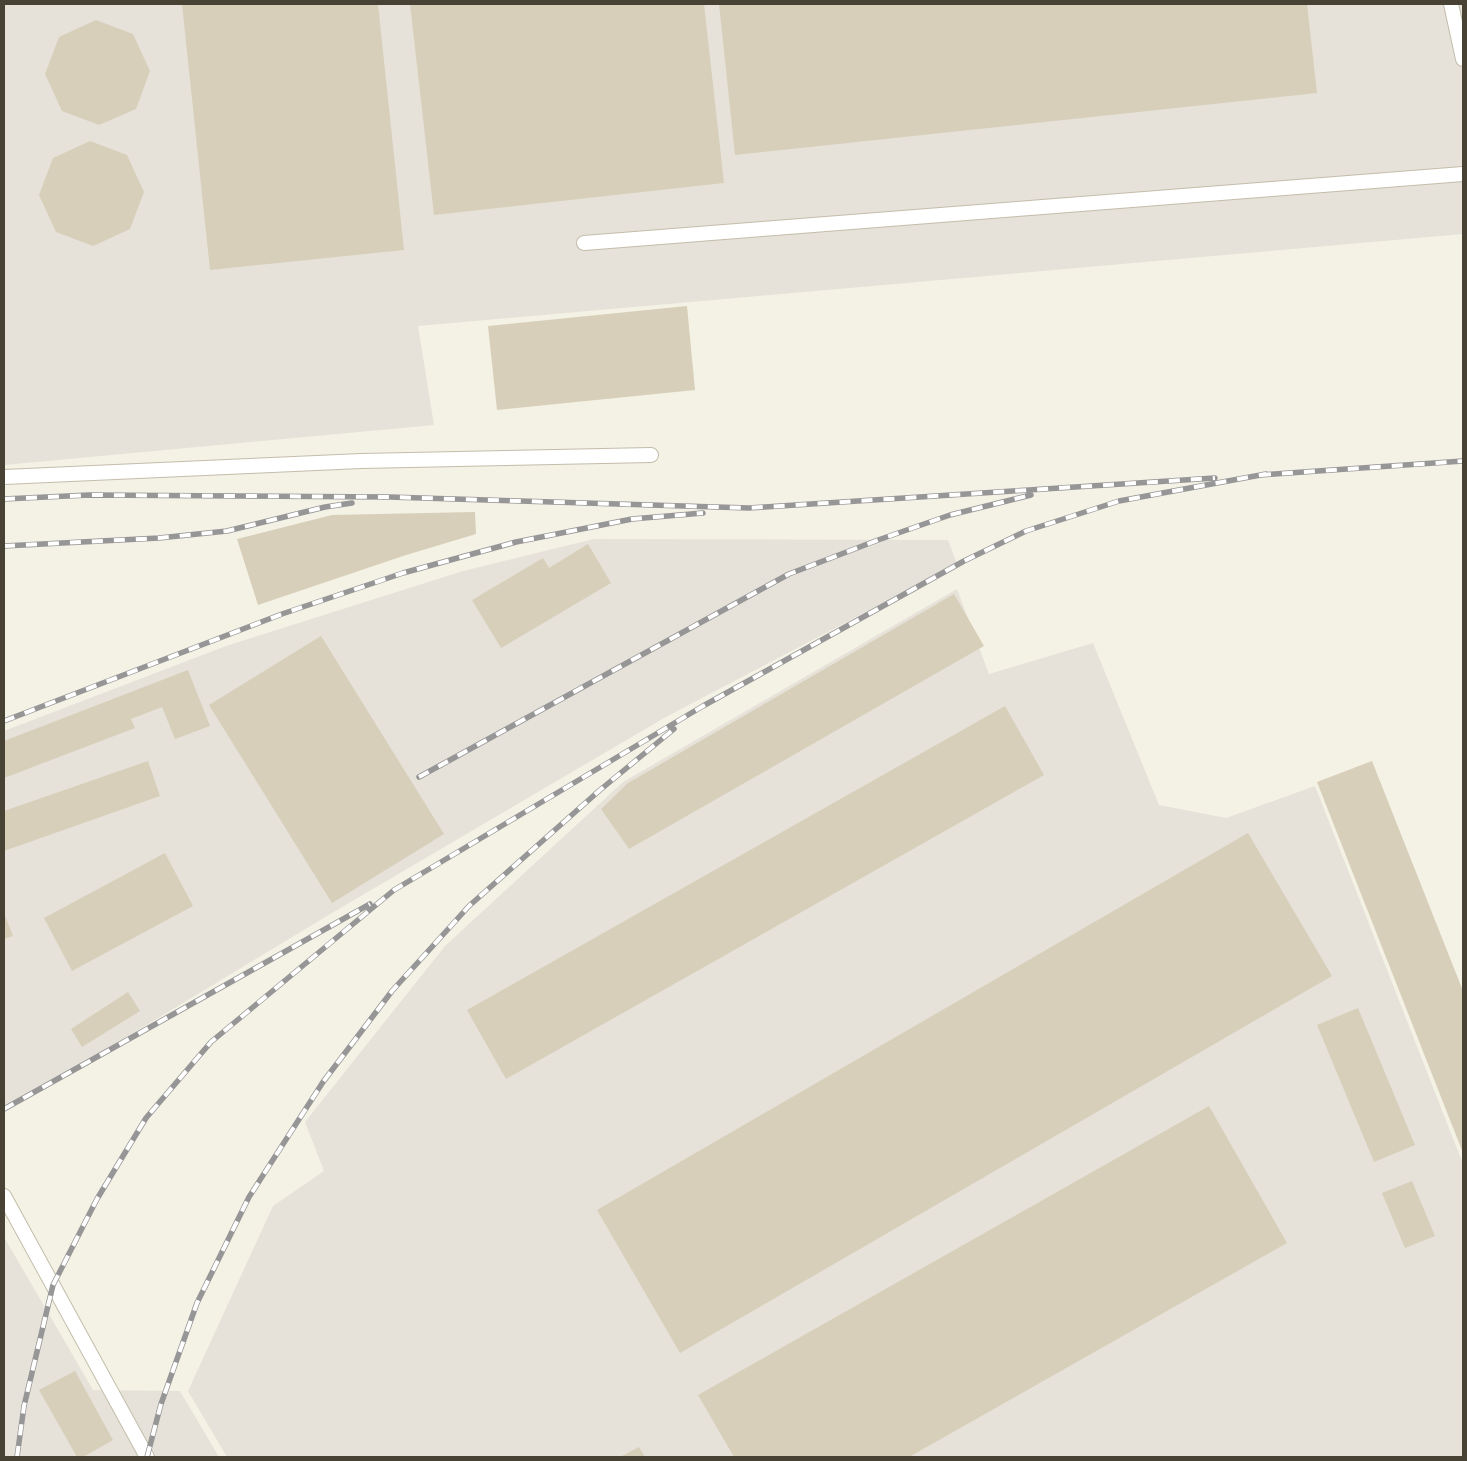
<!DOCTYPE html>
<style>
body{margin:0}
#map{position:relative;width:1467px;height:1461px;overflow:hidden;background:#f4f1e5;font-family:"Roboto Condensed",sans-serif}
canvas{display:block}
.frame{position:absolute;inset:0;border:5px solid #474234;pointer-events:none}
</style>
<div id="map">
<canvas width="1467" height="1461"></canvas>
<div class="frame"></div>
</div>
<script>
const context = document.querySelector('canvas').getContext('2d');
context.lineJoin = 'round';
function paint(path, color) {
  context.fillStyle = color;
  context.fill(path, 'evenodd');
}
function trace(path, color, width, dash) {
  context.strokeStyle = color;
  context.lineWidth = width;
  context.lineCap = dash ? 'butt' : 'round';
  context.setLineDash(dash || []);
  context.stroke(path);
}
paint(new Path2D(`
 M4,4H1463V234L418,326L434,425L4,465Z
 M594,539L948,540L957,564L664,718L332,913L4,1111V731L226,646L463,571Z
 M957,589L989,674L1093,643L1159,805L1226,818L1315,786L1463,1164V1457H227L188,1391L273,1206L324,1171L305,1122L445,946L623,782Z
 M4,1237L93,1390L180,1391L219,1457H4Z`), '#e6e2da');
paint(new Path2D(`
 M182,4H378L404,250L210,270Z
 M410,4H704L724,183L434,215Z
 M719,4H1307L1317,93L735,155Z
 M96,20L133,34L150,71L136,109L99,125L62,111L45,74L59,37Z
 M90,141L127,155L144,192L130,229L93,246L56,232L39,195L53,158Z
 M687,306L695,390L497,410L488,326Z
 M475,512L476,534L403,556L258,605L237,539L332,515Z
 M588,544L611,583L501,648L472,600L543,558L549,568Z
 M954,594L984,646L629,849L601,809L628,783Z
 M321,636L444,834L332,903L209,705Z
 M188,670L210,726L175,739L162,707L131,719L135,728L4,778V741Z
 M1005,706L1044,775L506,1079L467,1010Z
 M148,761L160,796L4,851V811Z
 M1372,761L1463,991V1153L1317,782Z
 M1248,833L1332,976L680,1353L597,1210Z
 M165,853L193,906L72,971L44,918Z
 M4,913L13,936L4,939Z
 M128,992L140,1011L82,1047L71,1029Z
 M1358,1008L1415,1145L1374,1162L1317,1025Z
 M1209,1106L1287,1243L909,1457H734L698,1395Z
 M1412,1181L1435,1236L1405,1248L1382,1193Z
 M75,1371L113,1440L83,1457H77L39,1390Z
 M639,1447L645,1457H620Z`), '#d7cfb9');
const service = new Path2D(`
 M1451,4L1463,59
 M584,243L1463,174
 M4,477L361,461L651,455
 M4,1196L147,1457`);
trace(service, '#c3bdaa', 16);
trace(service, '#fff', 14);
const rail = new Path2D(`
 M1260,475L1463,461
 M4,499L89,495L389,497L749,508L1215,478
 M4,546L159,538L227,531L325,507L352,503
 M4,721L282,614L403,573L516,542L632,519L703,513
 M419,777L789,574L878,540L950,515L1031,495
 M4,1109L370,904
 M17,1457L24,1406L53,1285L97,1199L146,1118L211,1042L394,890L703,706L964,561L1026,531L1119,501L1266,474
 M147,1457L161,1404L197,1303L249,1197L323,1082L392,991L469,906L600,790L674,729`);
trace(rail, '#969696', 5.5);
trace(rail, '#fff', 4, [11]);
</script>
